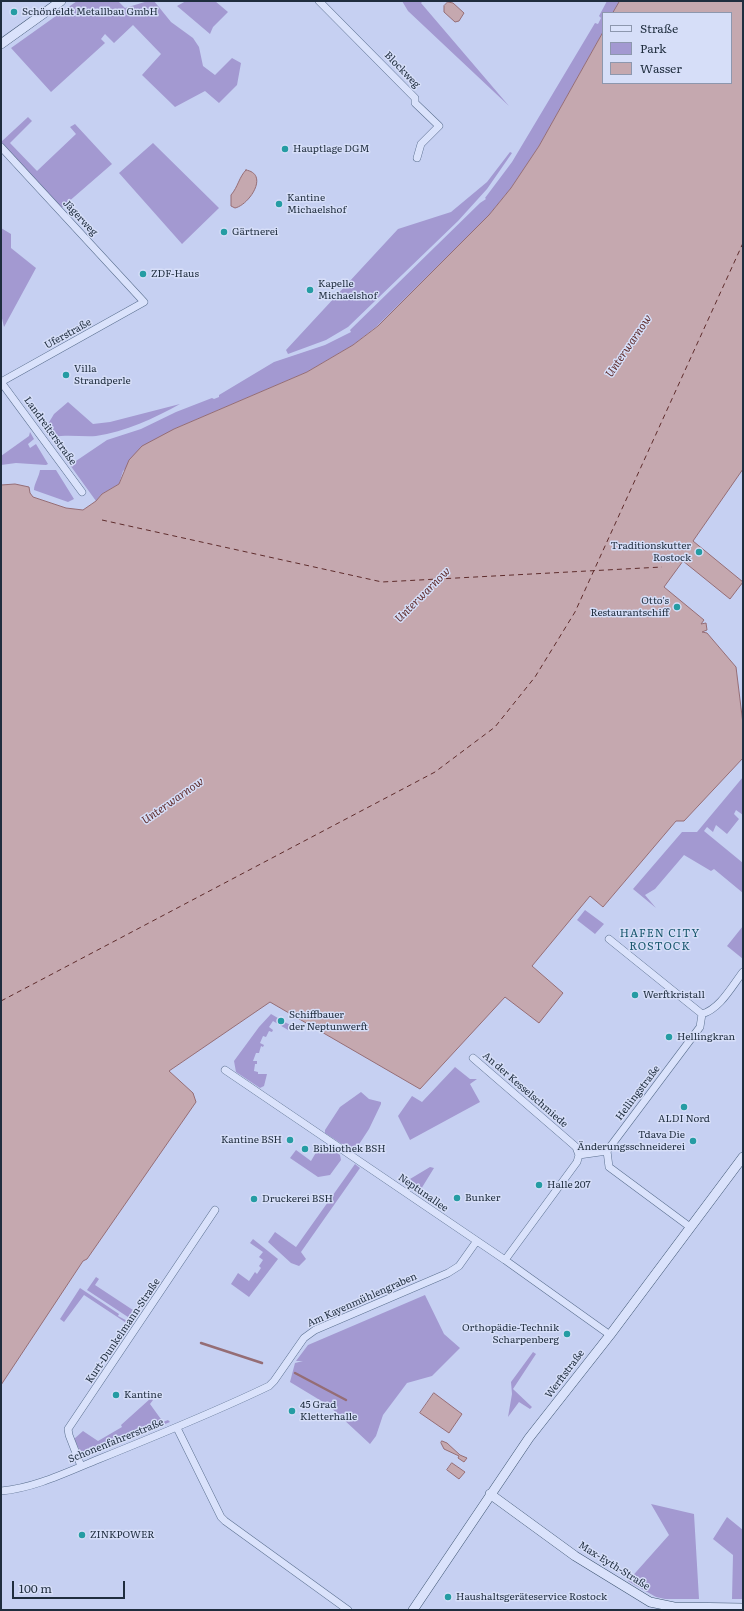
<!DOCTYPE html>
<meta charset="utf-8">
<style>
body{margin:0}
#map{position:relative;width:744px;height:1611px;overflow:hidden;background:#c6d0f2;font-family:Literata,serif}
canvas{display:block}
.frame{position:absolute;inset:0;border:2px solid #1f2d3e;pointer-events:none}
.legend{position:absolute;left:602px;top:12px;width:130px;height:72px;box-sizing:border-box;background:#d6def8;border:1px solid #8d97ae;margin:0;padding:5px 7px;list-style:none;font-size:12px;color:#1f2d3e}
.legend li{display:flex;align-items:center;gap:8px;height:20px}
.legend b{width:20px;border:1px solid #8d97ae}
.scale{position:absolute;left:12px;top:1581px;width:113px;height:18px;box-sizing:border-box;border:2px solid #1f2d3e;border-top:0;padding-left:5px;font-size:12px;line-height:14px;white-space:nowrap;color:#1f2d3e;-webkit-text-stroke:3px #d6def8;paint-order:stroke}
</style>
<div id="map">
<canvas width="744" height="1611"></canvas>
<div class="frame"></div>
<ul class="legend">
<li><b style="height:5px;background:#dae2fb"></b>Straße</li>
<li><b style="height:11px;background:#a399d1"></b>Park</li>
<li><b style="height:11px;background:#c5a8af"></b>Wasser</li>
</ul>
<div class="scale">100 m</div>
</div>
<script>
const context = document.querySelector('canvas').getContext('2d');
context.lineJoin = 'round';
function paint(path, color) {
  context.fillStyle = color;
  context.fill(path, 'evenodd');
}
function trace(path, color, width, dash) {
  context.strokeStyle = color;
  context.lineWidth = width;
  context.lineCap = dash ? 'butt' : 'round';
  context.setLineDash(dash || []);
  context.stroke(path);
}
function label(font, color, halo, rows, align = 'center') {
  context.font = font + ' Literata,serif';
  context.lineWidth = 3;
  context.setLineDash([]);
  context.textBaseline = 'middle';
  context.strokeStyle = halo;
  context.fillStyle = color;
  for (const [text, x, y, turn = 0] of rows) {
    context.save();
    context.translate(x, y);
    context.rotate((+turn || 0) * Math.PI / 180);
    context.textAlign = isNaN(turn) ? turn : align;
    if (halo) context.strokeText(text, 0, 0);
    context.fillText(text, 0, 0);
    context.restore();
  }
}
paint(new Path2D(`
 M77,1H118L125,8L148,1H154L171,22L193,38L199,47L203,66L215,75L232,58L241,63L237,85L219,103L205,91L175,107L142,75L161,54L133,25L114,43L105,34L101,39L105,43L51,92L11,48Z
 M186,1H215L228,12L213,27L210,34L177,6Z
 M402,1H423L421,3L509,106L408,11Z
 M607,1H620L613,13H603V32L539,146L511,188L489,215L377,326L353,345L307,372L174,429L123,471L119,484L102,494L96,501L70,465L107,440L141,429L176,412L212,398L214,399L219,397V395L274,362L325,345L351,332L350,330L480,203L486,199L485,198L512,162L595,23L598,24L601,18L599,16Z
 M28,117L32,121L10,143L37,171L76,134L70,127L75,124L112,164L59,210L1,147V142Z
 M153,143L219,208L182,244L119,173Z
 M510,152L512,153L487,189L458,221L348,327L326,340L288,354L286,350L398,229L451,212L487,182Z
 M1,228L11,234V248L36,268L4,327L1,314Z
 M68,402L93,424L110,422L180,404C155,418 125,432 96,436C82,437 68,434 53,437L45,429L54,414Z
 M30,432L34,439L28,444L30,448L36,444L48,464L46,465L16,463L1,465V456L29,436Z
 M40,470H56L74,499L68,502L34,490C34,484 39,477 40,470Z
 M743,777V815L736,810L734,814L739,819L727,834L716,825L713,832L707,827L704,831L743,863V893L714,869L711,871L684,855L655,889L645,895L656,908L633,889L682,832H697Z
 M585,910L604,924L595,934L577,920Z
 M743,926V959L727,946Z
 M271,1014L290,1025L288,1030L273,1021L269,1027L273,1030L272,1032L269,1031L266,1037L263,1036L260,1043L264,1045L263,1047L261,1046L259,1053H256L253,1061H257V1064H255L254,1071L258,1072V1074H267L264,1086L260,1088L236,1072L234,1061L259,1027Z
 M455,1067L470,1079H477L470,1084L480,1102L410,1140L398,1116L412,1096L422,1102Z
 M361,1092L369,1099L381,1102V1104L369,1129L354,1152L325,1133V1130L340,1107Z
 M325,1144L340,1155L341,1160L330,1175L318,1177L290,1158L296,1150L311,1161L318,1149L317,1147Z
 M355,1164L360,1168L301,1252L306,1259L299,1266L291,1263L268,1242L275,1232L296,1247Z
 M430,1167L434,1168L418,1194L415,1192V1184L410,1179Z
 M253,1239L278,1259L249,1297L231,1284L238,1273L249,1281L255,1272L257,1274L261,1268L259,1266L263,1260L259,1257L263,1252L250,1243Z
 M96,1277L99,1279L95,1285L139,1314L134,1321L87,1290Z
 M80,1288L119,1314L118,1316L133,1324L131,1326L84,1295L64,1322L60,1319Z
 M425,1295L444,1334L460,1348L432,1376L407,1383L383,1415L376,1436L370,1444L328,1405L290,1382L295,1363L303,1361H296L308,1345Z
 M533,1352L536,1354L513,1389L532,1407L530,1409L519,1402L508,1417L512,1394L511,1382Z
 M151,1398L153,1400L150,1404L163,1422L168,1420L170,1422L83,1457L74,1439L83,1431L98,1441L122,1427L121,1425Z
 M651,1504L694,1514L699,1599H665L656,1597L628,1581L669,1535Z
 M727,1517L743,1530V1599H732L733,1555L713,1539Z`), '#a399d1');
const water = new Path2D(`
 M620,1H743V469L693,541L743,582L730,599L683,561L664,587L704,620L701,624L706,623L707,630L702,632L707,633L736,667L743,724V758L684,821H676L603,907L590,896L532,966L563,993L539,1023L505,997L420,1089L270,1002L169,1071L193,1093L196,1102L87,1259L83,1261L1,1385V485L15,484L29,487L30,493L33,497L66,508L83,510L96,501L102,494L119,484L129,460L142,446L174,429L307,372L353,345L378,326L489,215L511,188L539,146L603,32V83H731V13H613Z
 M448,2L453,3L464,13L459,21L455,22L444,12V6Z
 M246,170C270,174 249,205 235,208L231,206V195C238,187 239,177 246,170Z
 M434,1393L462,1414L449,1433L420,1413Z
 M442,1441L447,1443L460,1455L467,1458L464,1462L458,1458L459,1456L444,1449L441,1443Z
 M452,1463L465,1472L459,1479L447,1470Z`);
paint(water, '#c5a8af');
trace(water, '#956d75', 1);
trace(new Path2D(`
 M201,1343L262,1363
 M295,1373L346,1400`), '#956d75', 2.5);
trace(new Path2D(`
 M102,520L382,582L662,567
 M1,1001L435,772L495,727L535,677L575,612L743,243`), '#5f2d2d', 1, [5, 4]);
const street = new Path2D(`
 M319,1L415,98V103L439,126L421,144L417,158
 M1,147L144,302L1,382
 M1,382L82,492
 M609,939L702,1014
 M702,1014C720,1009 732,986 743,972
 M473,1058L568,1140L576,1147L579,1155
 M225,1070L505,1260L610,1335
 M607,1151L609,1167L690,1227
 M579,1155L607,1151L700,1027L702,1014
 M505,1260L577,1162L579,1155
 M177,1428L221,1517L225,1521L348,1610
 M81,1466L69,1435L68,1429L215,1210
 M1,1491C35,1488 67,1472 99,1459C156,1436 213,1413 269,1386L274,1381L304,1338L315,1330L448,1273L459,1266L476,1242`);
const secondary = new Path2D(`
 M1,44L61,1
 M490,1494L575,1556L650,1602L674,1607L743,1608
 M413,1610L529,1438L610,1335L743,1157`);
trace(street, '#5a6f8f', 8);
trace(secondary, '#3d5471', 10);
trace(street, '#dae2fb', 7);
trace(secondary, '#dae2fb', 9);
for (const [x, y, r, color] of [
 [14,12,4,"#259ca3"],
 [285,149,4,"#259ca3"],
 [279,204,4,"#259ca3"],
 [224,232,4,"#259ca3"],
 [143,274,4,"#259ca3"],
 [310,290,4,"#259ca3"],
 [66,375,4,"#259ca3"],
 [699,552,4,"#259ca3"],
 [677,607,4,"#259ca3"],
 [635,995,4,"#259ca3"],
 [281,1021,4,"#259ca3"],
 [669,1037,4,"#259ca3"],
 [684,1107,4,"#259ca3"],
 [290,1140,4,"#259ca3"],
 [693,1141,4,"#259ca3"],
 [305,1149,4,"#259ca3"],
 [539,1185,4,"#259ca3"],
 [457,1198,4,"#259ca3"],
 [254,1199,4,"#259ca3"],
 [567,1334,4,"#259ca3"],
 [116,1395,4,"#259ca3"],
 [292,1411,4,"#259ca3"],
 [82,1535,4,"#259ca3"],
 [448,1597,4,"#259ca3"]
]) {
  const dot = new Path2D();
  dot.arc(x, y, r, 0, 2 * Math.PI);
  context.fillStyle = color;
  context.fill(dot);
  trace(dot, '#d6def8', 1.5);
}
label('10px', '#1f2d3e', '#d6def8', [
 ["Schönfeldt Metallbau GmbH",22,12],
 ["Hauptlage DGM",293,149],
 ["Kantine",287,198],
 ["Michaelshof",287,210],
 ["Gärtnerei",232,232],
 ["ZDF-Haus",151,274],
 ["Kapelle",318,284],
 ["Michaelshof",318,296],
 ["Villa",74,369],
 ["Strandperle",74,381],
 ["Traditionskutter",691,546,"right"],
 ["Rostock",691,558,"right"],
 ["Otto's",669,601,"right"],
 ["Restaurantschiff",669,613,"right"],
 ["Werftkristall",643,995],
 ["Schiffbauer",289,1015],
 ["der Neptunwerft",289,1027],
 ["Hellingkran",677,1037],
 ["ALDI Nord",684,1119,"center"],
 ["Tdava Die",685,1135,"right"],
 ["Änderungsschneiderei",685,1147,"right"],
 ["Kantine BSH",282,1140,"right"],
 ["Bibliothek BSH",313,1149],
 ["Halle 207",547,1185],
 ["Bunker",465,1198],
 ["Druckerei BSH",262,1199],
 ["Orthopädie-Technik",559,1328,"right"],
 ["Scharpenberg",559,1340,"right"],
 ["Kantine",124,1395],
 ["45 Grad",300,1405],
 ["Kletterhalle",300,1417],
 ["ZINKPOWER",90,1535],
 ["Haushaltsgeräteservice Rostock",456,1597]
], 'left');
label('10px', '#1f2d3e', '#d6def8', [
 ["Blockweg",402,70,46],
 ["Jägerweg",80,218,47],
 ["Uferstraße",68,334,-29],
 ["Landreiterstraße",50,431,54],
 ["An der Kesselschmiede",525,1090,41],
 ["Hellingstraße",638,1093,-53],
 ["Neptunallee",423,1193,35],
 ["Am Kayenmühlengraben",362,1300,-24],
 ["Kurt-Dunkelmann-Straße",123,1331,-56],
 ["Werftstraße",565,1374,-53],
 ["Schonenfahrerstraße",116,1441,-22],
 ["Max-Eyth-Straße",614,1566,32]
]);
label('italic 11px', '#5f2d2d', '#d6def8', [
 ["Unterwarnow",629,346,-56],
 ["Unterwarnow",423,595,-45],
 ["Unterwarnow",173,801,-35]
]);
context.letterSpacing = '1px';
label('11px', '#1a586e', '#d6def8', [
 ["HAFEN CITY",660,934],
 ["ROSTOCK",660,947]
]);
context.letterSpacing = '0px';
</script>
